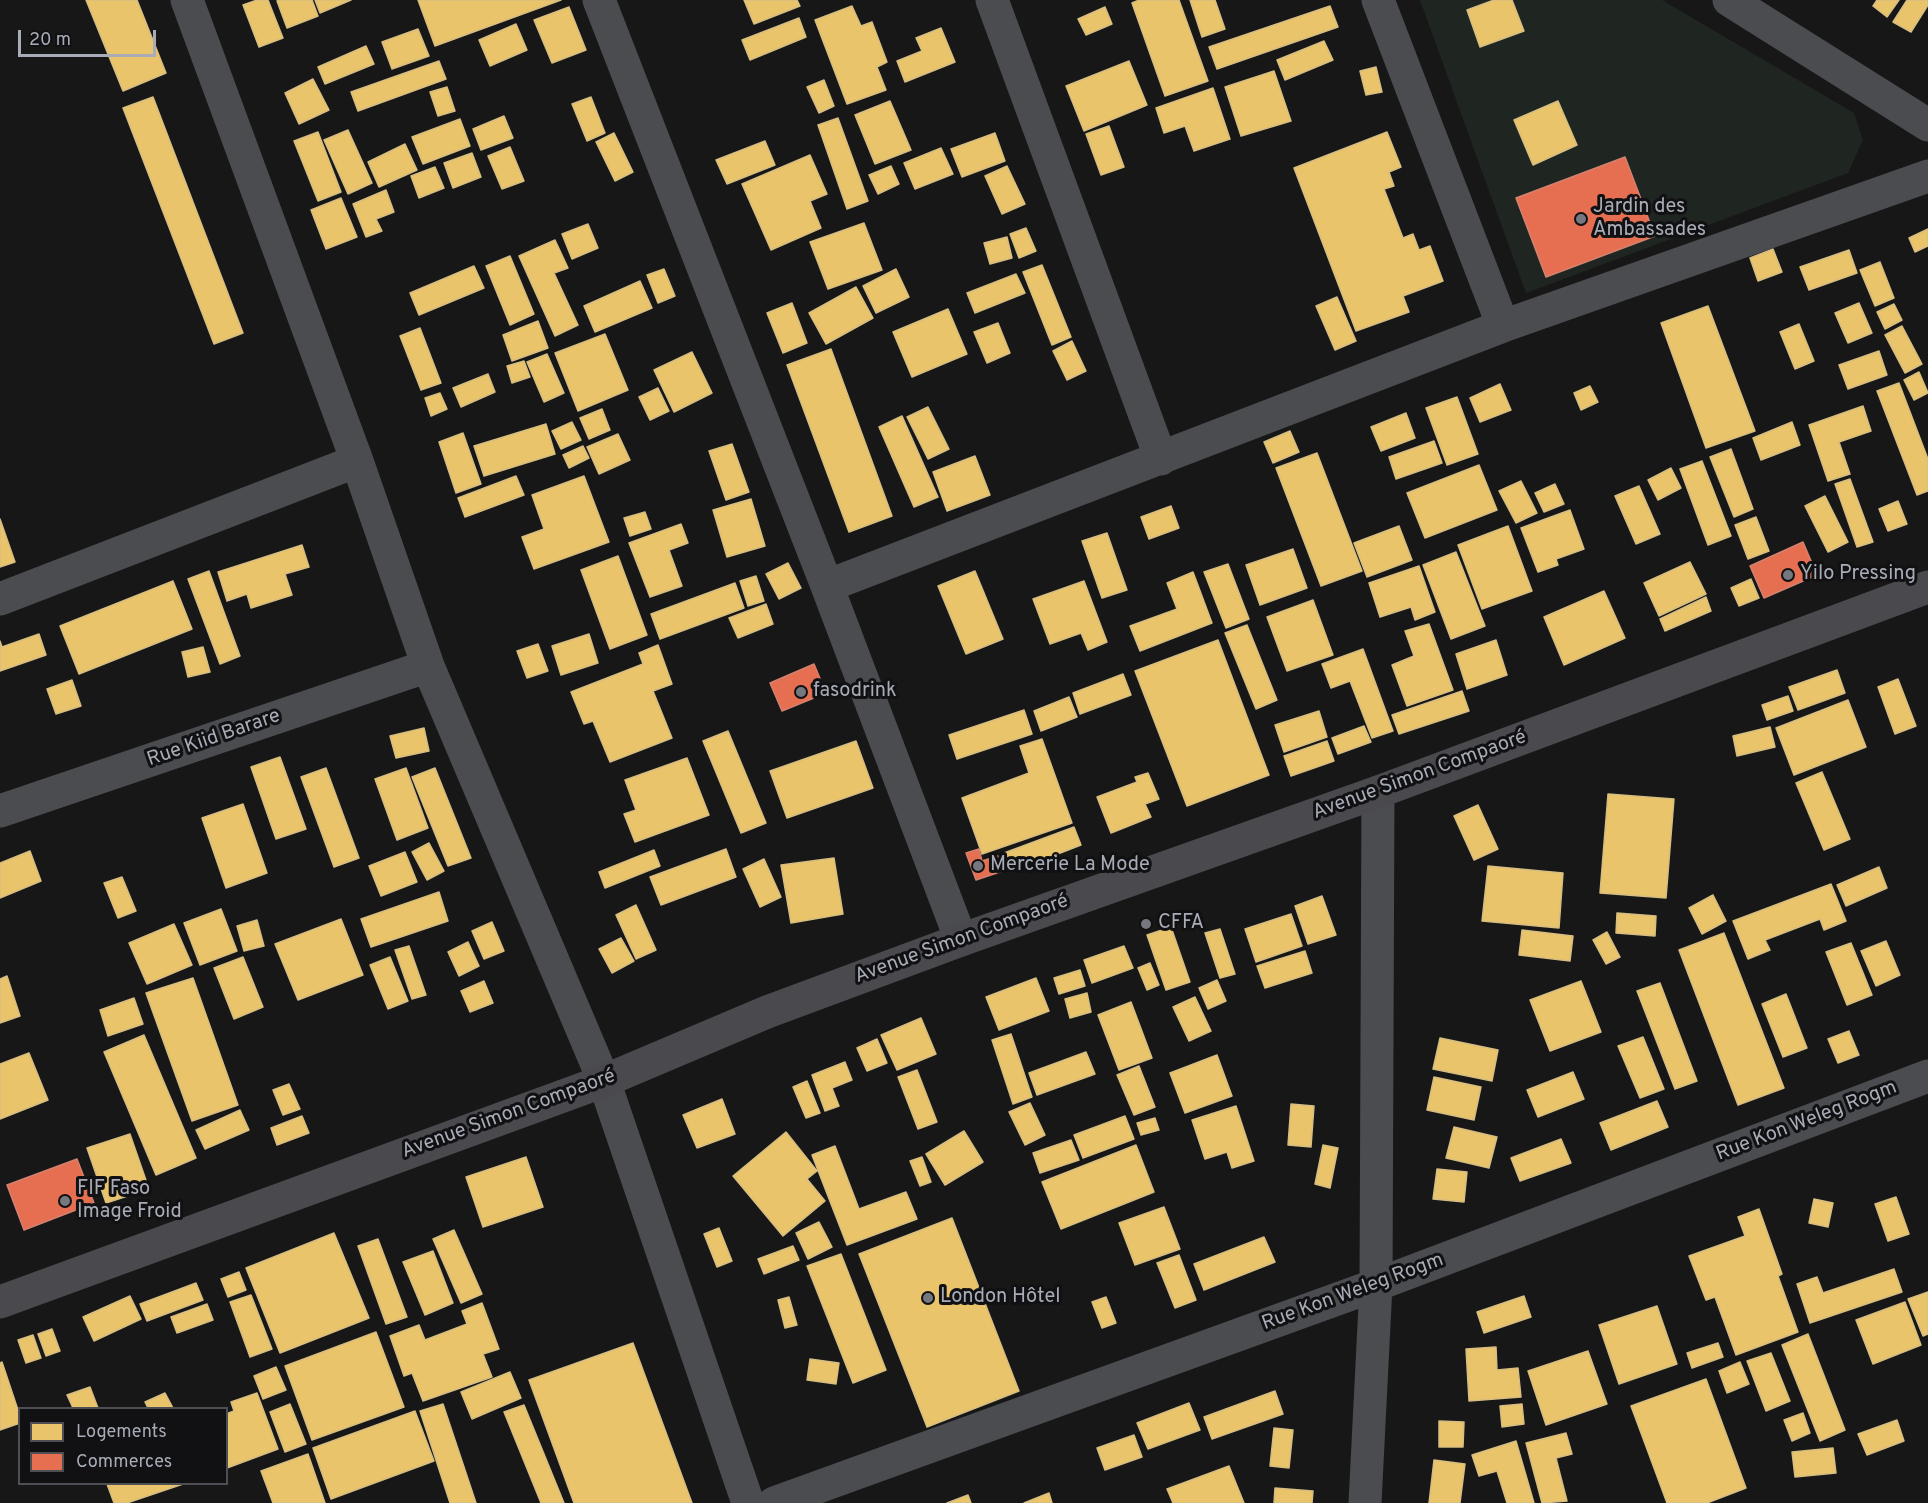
<!DOCTYPE html>
<meta charset="utf-8">
<style>
body{margin:0}
#map{position:relative;width:1928px;height:1503px;overflow:hidden;background:#171717;font-family:Overpass,sans-serif}
canvas{display:block}
.legend{position:absolute;left:18px;top:1407px;width:210px;height:78px;box-sizing:border-box;background:#111113;border:2px solid #4d4f55;margin:0;padding:8px 10px;list-style:none;font-size:18px;color:#a8acb7}
.legend li{display:flex;align-items:center;gap:12px;height:30px}
.legend b{width:30px;border:2px solid #4d4f55}
.scale{position:absolute;left:18px;top:30px;width:138px;height:27px;box-sizing:border-box;border:3px solid #a8acb7;border-top:0;padding-left:8px;font-size:18px;line-height:21px;white-space:nowrap;color:#a8acb7;-webkit-text-stroke:4px #111113;paint-order:stroke}
</style>
<div id="map">
<canvas width="1928" height="1503"></canvas>
<ul class="legend">
<li><b style="height:16px;background:#e9c46a"></b>Logements</li>
<li><b style="height:16px;background:#e76f51"></b>Commerces</li>
</ul>
<div class="scale">20 m</div>
</div>
<script>
const context = document.querySelector('canvas').getContext('2d');
context.lineJoin = 'round';
function paint(path, color) {
  context.fillStyle = color;
  context.fill(path, 'evenodd');
}
function trace(path, color, width, dash) {
  context.strokeStyle = color;
  context.lineWidth = width;
  context.lineCap = dash ? 'butt' : 'round';
  context.setLineDash(dash || []);
  context.stroke(path);
}
function label(font, color, halo, rows, align = 'center') {
  context.font = font + ' Overpass,sans-serif';
  context.lineWidth = 6;
  context.setLineDash([]);
  context.textBaseline = 'middle';
  context.strokeStyle = halo;
  context.fillStyle = color;
  for (const [text, x, y, turn = 0] of rows) {
    context.save();
    context.translate(x, y);
    context.rotate((+turn || 0) * Math.PI / 180);
    context.textAlign = isNaN(turn) ? turn : align;
    if (halo) context.strokeText(text, 0, 0);
    context.fillText(text, 0, 0);
    context.restore();
  }
}
paint(new Path2D(`
 M1420,0H1662L1854,113L1863,140L1848,173L1526,293Z`), '#1f2621');
const homes = new Path2D(`
 M86,0H137L166,73L123,91Z
 M257,0H268L283,38L259,47L243,5Z
 M279,0H312L318,16L287,28L277,1Z
 M315,0H351L320,13Z
 M418,0H561L435,46Z
 M744,0H797L800,6L754,24Z
 M1139,0H1179L1208,81L1165,96L1132,3Z
 M1190,0H1215L1225,29L1202,37Z
 M1494,0H1512L1524,31L1480,47L1467,10Z
 M1877,0H1899L1887,17L1873,6Z
 M1907,0H1928V5L1911,32L1893,22Z
 M852,6L861,26L872,22L887,62L877,67L886,90L847,104L815,20Z
 M1330,6L1338,27L1217,69L1209,47Z
 M569,7L586,50L552,63L534,20Z
 M1105,7L1112,24L1086,35L1078,19Z
 M799,18L806,37L750,60L742,40Z
 M516,24L527,50L490,66L479,40Z
 M941,28L955,62L905,82L897,61L922,51L916,38Z
 M418,29L429,56L392,69L382,42Z
 M1324,41L1333,60L1285,80L1277,60Z
 M366,46L374,64L325,84L318,67Z
 M439,61L446,79L358,111L351,92Z
 M1129,61L1147,105L1084,131L1066,86Z
 M1376,67L1382,92L1366,95L1360,71Z
 M1274,71L1291,121L1241,136L1225,87Z
 M313,79L329,110L299,124L285,93Z
 M824,80L834,106L819,113L807,87Z
 M447,87L455,111L438,116L430,92Z
 M1213,88L1230,139L1194,151L1185,126L1164,133L1156,108Z
 M153,97L243,333L214,344L123,108Z
 M591,97L605,133L587,141L572,104Z
 M890,101L911,150L875,164L855,115Z
 M1558,101L1577,145L1533,165L1514,120Z
 M504,116L513,138L481,150L473,129Z
 M838,118L868,201L847,209L818,125Z
 M460,119L470,146L423,164L412,137Z
 M1109,126L1124,167L1101,175L1086,134Z
 M348,130L372,183L348,194L324,140Z
 M318,132L341,192L318,201L294,141Z
 M1387,132L1401,167L1389,172L1394,186L1384,189L1403,238L1413,234L1419,250L1430,246L1443,281L1403,296L1409,312L1356,331L1294,168Z
 M614,133L633,172L615,181L596,142Z
 M995,133L1005,161L962,177L951,149Z
 M765,141L775,165L727,184L716,160Z
 M405,144L417,170L379,187L368,162Z
 M510,147L524,181L502,189L488,156Z
 M941,148L953,174L915,189L904,163Z
 M472,153L481,177L453,188L444,163Z
 M810,155L827,194L810,201L821,228L771,250L742,184Z
 M891,166L899,184L878,194L869,175Z
 M1007,166L1025,204L1002,214L985,176Z
 M435,167L444,188L419,198L411,176Z
 M386,190L394,212L376,219L382,231L366,237L353,204Z
 M341,198L357,237L326,249L311,210Z
 M864,223L882,270L828,289L810,242Z
 M588,224L598,248L572,259L562,234Z
 M1026,228L1036,251L1019,258L1010,234Z
 M1928,229V246L1915,252L1909,238Z
 M1007,237L1012,258L990,264L984,243Z
 M555,240L568,268L554,273L578,325L555,336L519,256Z
 M1773,249L1782,272L1758,281L1750,258Z
 M1849,250L1857,273L1809,290L1800,267Z
 M510,256L534,314L510,325L486,266Z
 M1880,262L1894,298L1875,306L1860,270Z
 M1042,265L1071,337L1052,345L1023,272Z
 M474,266L484,288L419,315L410,293Z
 M664,269L675,296L658,303L647,275Z
 M896,269L909,297L876,313L863,286Z
 M1016,274L1025,293L975,313L967,293Z
 M640,281L652,308L595,332L584,306Z
 M856,287L873,318L826,344L809,313Z
 M1337,297L1356,341L1335,350L1316,306Z
 M792,303L807,343L783,353L767,313Z
 M1859,303L1872,333L1848,343L1835,313Z
 M1894,304L1902,320L1885,329L1877,312Z
 M1708,306L1755,431L1706,448L1661,323Z
 M948,309L967,354L912,377L893,332Z
 M538,321L548,348L512,361L503,335Z
 M998,323L1010,353L987,363L974,332Z
 M1799,324L1814,361L1795,369L1780,332Z
 M1902,326L1922,364L1905,373L1885,335Z
 M420,328L441,383L421,390L400,336Z
 M605,334L628,390L578,411L555,353Z
 M1072,341L1086,371L1067,380L1053,351Z
 M831,349L892,516L849,532L787,365Z
 M1879,351L1887,375L1848,389L1839,365Z
 M692,352L712,393L674,412L654,370Z
 M547,354L564,393L544,402L527,362Z
 M524,361L530,377L512,383L507,366Z
 M1919,372L1928,393L1914,400L1904,380Z
 M488,374L495,392L461,407L453,388Z
 M1899,383L1928,459V491L1917,495L1877,391Z
 M1500,384L1511,410L1480,422L1470,398Z
 M1590,386L1598,402L1581,410L1574,393Z
 M658,388L669,411L650,420L639,397Z
 M440,393L447,409L431,416L425,398Z
 M1457,397L1478,454L1447,465L1426,408Z
 M1863,406L1871,431L1839,442L1850,474L1828,481L1809,425Z
 M928,407L949,449L928,459L907,417Z
 M602,409L610,430L589,439L580,418Z
 M1406,413L1415,438L1381,451L1371,427Z
 M902,416L938,497L914,507L879,427Z
 M572,422L581,440L561,449L552,431Z
 M1792,422L1800,445L1761,460L1753,438Z
 M546,424L555,454L484,476L474,446Z
 M1290,431L1299,452L1273,463L1264,442Z
 M463,433L481,484L456,493L439,442Z
 M618,434L630,460L599,474L587,447Z
 M1434,441L1442,463L1396,479L1389,457Z
 M732,444L749,492L726,500L709,451Z
 M583,446L589,458L569,468L563,455Z
 M1731,449L1753,509L1734,517L1710,457Z
 M1317,453L1362,571L1321,586L1276,468Z
 M975,456L990,495L947,511L933,472Z
 M1702,461L1731,536L1708,545L1680,469Z
 M1479,465L1497,510L1425,538L1407,493Z
 M1671,468L1681,488L1658,500L1648,480Z
 M516,476L524,495L465,517L458,498Z
 M584,476L609,542L534,569L522,537L544,529L532,495Z
 M1850,479L1873,542L1857,547L1835,484Z
 M1521,481L1537,513L1516,523L1499,491Z
 M1555,484L1564,504L1544,512L1535,493Z
 M1639,486L1660,534L1636,544L1615,496Z
 M1825,496L1848,542L1828,552L1805,506Z
 M751,499L765,546L727,557L713,510Z
 M1898,501L1907,524L1888,531L1879,509Z
 M1171,506L1179,528L1149,539L1141,517Z
 M1570,510L1584,549L1556,559L1558,565L1538,572L1521,528Z
 M645,512L651,529L630,536L624,518Z
 M1756,517L1769,551L1748,559L1735,525Z
 M0,519L15,562L0,567Z
 M681,524L688,543L669,550L682,586L650,597L629,543Z
 M1399,526L1412,560L1367,577L1354,543Z
 M1508,526L1532,591L1482,609L1458,545Z
 M1107,533L1127,590L1102,598L1082,541Z
 M302,545L309,567L285,574L292,595L251,608L247,594L227,601L218,572Z
 M1293,549L1307,588L1260,605L1246,565Z
 M1456,552L1485,626L1451,639L1423,565Z
 M618,556L647,635L610,649L581,570Z
 M1690,562L1706,594L1659,616L1644,583Z
 M788,563L801,588L779,599L766,574Z
 M1228,564L1249,619L1226,628L1204,572Z
 M1419,566L1435,612L1415,620L1411,607L1380,617L1369,583Z
 M209,571L240,656L220,664L188,579Z
 M975,571L1003,639L966,654L938,586Z
 M1193,572L1212,623L1140,651L1130,626L1177,609L1167,583Z
 M756,576L764,601L748,606L740,581Z
 M1751,579L1759,598L1739,606L1731,588Z
 M173,581L192,629L79,674L60,626Z
 M1084,581L1107,642L1088,650L1081,633L1050,644L1033,599Z
 M735,583L744,608L660,639L651,614Z
 M1604,591L1625,638L1564,665L1544,617Z
 M1706,597L1711,611L1665,631L1660,619Z
 M1313,600L1333,655L1287,671L1267,617Z
 M766,604L773,624L738,638L729,618Z
 M1429,624L1453,690L1407,706L1392,665L1414,656L1405,631Z
 M1247,625L1277,700L1256,709L1225,633Z
 M39,634L46,655L0,671V641L2,647Z
 M589,634L598,663L561,675L552,646Z
 M1218,640L1269,775L1187,806L1135,671Z
 M1496,640L1507,675L1467,689L1456,654Z
 M538,644L548,671L527,678L517,651Z
 M658,645L672,684L653,691L672,738L610,762L593,721L584,724L571,692L643,664L639,653Z
 M203,647L210,672L188,677L182,652Z
 M1363,649L1393,731L1372,738L1350,681L1331,688L1322,664Z
 M1837,670L1845,693L1798,710L1789,687Z
 M1123,674L1131,695L1080,714L1073,693Z
 M1898,679L1916,726L1895,734L1878,687Z
 M72,680L81,706L56,714L47,689Z
 M1462,691L1469,711L1399,734L1392,715Z
 M1788,696L1793,711L1767,720L1762,705Z
 M1069,697L1077,717L1041,731L1034,711Z
 M1848,700L1866,747L1794,775L1776,728Z
 M1024,710L1032,734L957,759L949,735Z
 M1319,711L1327,737L1284,752L1275,725Z
 M1364,726L1371,742L1338,754L1332,738Z
 M1770,727L1775,747L1737,756L1733,736Z
 M424,728L429,751L396,758L390,736Z
 M728,731L766,823L741,833L703,741Z
 M1042,739L1072,823L982,854L962,798L1029,773L1020,746Z
 M856,741L873,788L787,818L770,771Z
 M1327,741L1334,761L1291,776L1284,756Z
 M280,757L306,829L276,839L251,767Z
 M687,758L709,815L635,842L624,814L636,810L625,780Z
 M326,768L359,858L334,867L301,777Z
 M406,768L428,828L397,840L375,779Z
 M435,768L471,858L448,866L412,777Z
 M1822,772L1850,839L1824,850L1796,783Z
 M1148,773L1159,799L1145,804L1151,817L1111,833L1097,797L1137,782L1135,777Z
 M1608,794L1674,799L1666,898L1600,893Z
 M243,804L267,873L226,888L202,818Z
 M1478,805L1498,849L1474,860L1454,816Z
 M1074,827L1081,845L1011,872L1004,853Z
 M429,843L444,871L427,880L412,852Z
 M726,849L736,877L661,905L650,877Z
 M654,850L660,866L605,888L599,872Z
 M30,851L41,881L0,898V863Z
 M405,852L417,882L381,896L369,866Z
 M834,858L843,914L791,923L781,865Z
 M764,859L781,897L760,907L743,869Z
 M1488,866L1563,873L1559,928L1482,921Z
 M1879,867L1887,888L1846,906L1837,885Z
 M122,877L136,911L118,918L104,883Z
 M1831,884L1846,921L1824,930L1820,919L1765,940L1770,950L1748,959L1733,921Z
 M439,892L448,921L371,947L361,919Z
 M1713,895L1726,921L1702,934L1689,908Z
 M1322,896L1336,935L1308,944L1295,906Z
 M636,905L656,950L636,959L616,915Z
 M221,909L237,951L200,965L184,923Z
 M1617,913L1656,916L1655,936L1616,933Z
 M1291,914L1302,946L1256,962L1245,929Z
 M341,919L363,975L298,1000L275,944Z
 M257,920L264,946L244,951L237,926Z
 M492,922L504,951L484,959L472,931Z
 M174,924L192,965L147,984L129,943Z
 M1171,927L1190,982L1166,990L1147,935Z
 M1220,929L1235,974L1220,978L1205,933Z
 M1522,930L1573,936L1570,961L1519,955Z
 M1607,932L1620,957L1606,964L1593,940Z
 M1724,933L1784,1088L1738,1105L1679,950Z
 M621,938L634,961L612,973L599,949Z
 M1886,941L1900,975L1876,986L1861,951Z
 M468,942L479,966L459,976L448,952Z
 M1851,943L1872,995L1847,1005L1826,952Z
 M409,946L426,995L412,999L395,950Z
 M1124,946L1133,968L1092,983L1084,960Z
 M1305,951L1312,973L1265,988L1257,966Z
 M243,957L263,1007L234,1019L214,968Z
 M390,957L408,1001L388,1009L370,965Z
 M1150,963L1159,985L1147,990L1138,968Z
 M1080,970L1085,986L1059,994L1054,978Z
 M7,976L20,1016L0,1023V979Z
 M193,978L238,1105L192,1121L146,993Z
 M1036,978L1049,1011L999,1030L986,997Z
 M1217,980L1226,1001L1208,1009L1199,988Z
 M484,981L493,1003L470,1012L461,991Z
 M1581,981L1601,1032L1550,1051L1530,1000Z
 M1660,983L1697,1081L1675,1089L1637,991Z
 M1087,993L1091,1012L1070,1018L1065,999Z
 M1786,994L1807,1048L1783,1057L1762,1004Z
 M1195,997L1211,1031L1189,1041L1173,1007Z
 M134,998L143,1024L108,1036L100,1010Z
 M1131,1002L1152,1058L1119,1070L1098,1015Z
 M921,1018L936,1054L897,1070L881,1035Z
 M1849,1031L1859,1055L1838,1063L1828,1039Z
 M1011,1034L1032,1097L1013,1104L992,1040Z
 M144,1035L196,1158L156,1175L104,1052Z
 M1643,1037L1664,1089L1640,1098L1618,1046Z
 M1440,1038L1498,1050L1492,1081L1433,1069Z
 M877,1039L887,1063L867,1071L857,1048Z
 M1086,1052L1095,1074L1037,1095L1029,1073Z
 M29,1053L48,1100L0,1119V1064Z
 M1217,1055L1232,1096L1185,1113L1170,1073Z
 M845,1062L852,1080L832,1088L839,1106L825,1111L812,1075Z
 M1139,1066L1155,1107L1134,1115L1117,1075Z
 M917,1070L937,1122L918,1129L898,1077Z
 M1573,1072L1584,1099L1538,1117L1527,1090Z
 M1434,1077L1481,1087L1474,1120L1427,1110Z
 M807,1081L820,1113L806,1118L793,1087Z
 M289,1084L300,1109L283,1115L273,1090Z
 M722,1099L735,1134L697,1148L683,1115Z
 M1657,1101L1668,1127L1611,1150L1600,1123Z
 M1030,1103L1045,1135L1025,1145L1009,1112Z
 M1291,1104L1314,1106L1311,1147L1288,1145Z
 M1236,1106L1254,1161L1232,1168L1227,1152L1205,1159L1192,1120Z
 M240,1110L249,1130L205,1149L196,1130Z
 M302,1116L309,1133L277,1145L271,1128Z
 M1125,1116L1134,1139L1083,1158L1074,1135Z
 M1155,1118L1159,1130L1141,1135L1137,1123Z
 M1454,1127L1497,1137L1489,1168L1446,1158Z
 M964,1131L983,1162L945,1185L926,1154Z
 M786,1132L817,1171L807,1179L825,1201L783,1236L733,1176Z
 M130,1134L149,1189L106,1203L87,1148Z
 M1561,1139L1571,1163L1520,1181L1511,1158Z
 M1071,1140L1079,1160L1040,1173L1033,1153Z
 M1136,1145L1154,1192L1061,1229L1042,1182Z
 M1323,1145L1338,1148L1330,1188L1315,1184Z
 M835,1146L859,1209L906,1192L917,1219L847,1245L812,1155Z
 M526,1157L543,1207L483,1227L466,1177Z
 M922,1157L931,1182L920,1186L910,1161Z
 M1437,1169L1467,1172L1464,1202L1433,1199Z
 M1896,1197L1909,1234L1888,1241L1875,1204Z
 M1814,1199L1833,1203L1828,1227L1809,1223Z
 M1164,1207L1180,1249L1135,1265L1119,1223Z
 M1759,1209L1782,1274L1778,1276L1798,1332L1736,1355L1715,1297L1706,1300L1689,1256L1745,1236L1738,1217Z
 M952,1218L1019,1391L927,1427L859,1254Z
 M819,1222L832,1247L808,1259L796,1233Z
 M719,1228L732,1261L717,1267L704,1234Z
 M454,1230L482,1294L461,1303L433,1239Z
 M334,1233L369,1318L280,1353L246,1268Z
 M1264,1237L1275,1262L1204,1290L1194,1264Z
 M378,1239L407,1317L386,1324L358,1246Z
 M793,1246L799,1260L764,1274L758,1259Z
 M433,1251L453,1303L425,1315L403,1262Z
 M841,1254L886,1370L853,1383L807,1266Z
 M1179,1255L1196,1300L1175,1308L1157,1263Z
 M1894,1269L1902,1292L1810,1323L1797,1284L1817,1277L1823,1293Z
 M239,1272L246,1290L228,1297L221,1279Z
 M196,1283L203,1300L147,1321L140,1304Z
 M1928,1292V1334L1923,1336L1908,1299Z
 M251,1295L272,1349L250,1357L230,1302Z
 M130,1296L141,1319L94,1341L83,1317Z
 M1524,1296L1531,1317L1484,1333L1477,1312Z
 M789,1297L797,1325L785,1328L778,1300Z
 M1106,1297L1116,1323L1102,1328L1092,1302Z
 M1905,1302L1921,1345L1873,1364L1856,1320Z
 M482,1303L499,1349L483,1354L492,1377L423,1401L412,1373L404,1376L390,1336L419,1325L425,1340L467,1324L462,1311Z
 M207,1304L213,1320L177,1333L171,1317Z
 M1657,1306L1677,1364L1619,1384L1599,1325Z
 M52,1329L60,1351L46,1356L38,1334Z
 M376,1332L404,1407L312,1440L285,1366Z
 M1808,1334L1845,1430L1820,1441L1782,1345Z
 M33,1335L41,1358L26,1363L18,1340Z
 M633,1343L692,1503H574L529,1380Z
 M1718,1343L1723,1357L1692,1368L1687,1353Z
 M1496,1347L1497,1370L1518,1368L1521,1397L1469,1401L1466,1349Z
 M1588,1351L1607,1404L1546,1425L1528,1371Z
 M1771,1353L1790,1401L1766,1411L1747,1361Z
 M810,1359L839,1363L836,1384L807,1380Z
 M2,1362L20,1416V1423L0,1430V1363Z
 M1740,1362L1749,1384L1727,1393L1719,1371Z
 M276,1367L286,1390L263,1399L254,1376Z
 M510,1372L521,1398L472,1419L461,1392Z
 M1706,1379L1746,1488L1707,1503H1667L1631,1406Z
 M90,1387L98,1408H73L67,1395Z
 M1275,1391L1283,1414L1212,1439L1204,1417Z
 M165,1393L173,1408H148L145,1402Z
 M257,1393L278,1449L227,1468L226,1414L234,1411L231,1402Z
 M1189,1403L1200,1430L1148,1449L1137,1423Z
 M290,1404L306,1444L285,1452L270,1412Z
 M443,1404L476,1503H450L420,1411Z
 M1522,1404L1524,1424L1502,1427L1500,1406Z
 M524,1405L564,1503H541L504,1412Z
 M415,1411L434,1461L331,1499L313,1448Z
 M1803,1413L1810,1433L1792,1441L1784,1420Z
 M1897,1420L1904,1441L1867,1455L1858,1434Z
 M1439,1421L1464,1422L1463,1447H1439Z
 M1274,1428L1293,1430L1289,1468L1270,1466Z
 M1566,1433L1572,1454L1556,1458L1567,1501L1542,1503L1526,1443Z
 M1134,1435L1142,1457L1105,1470L1097,1448Z
 M1516,1441L1534,1503H1507L1497,1471L1479,1476L1472,1455Z
 M1833,1448L1836,1473L1795,1477L1792,1452Z
 M308,1454L325,1503H273L261,1471Z
 M1434,1460L1465,1464L1460,1503H1429Z
 M1229,1466L1244,1503H1173L1167,1489Z
 M107,1484H183L127,1503H114Z
 M1275,1488L1313,1491L1312,1503H1274Z
 M1049,1493L1052,1503H1024Z
 M968,1495L971,1503H947Z`);
paint(homes, '#e9c46a');
trace(homes, '#d6bd81', 1.5);
const shops = new Path2D(`
 M1625,157L1655,236L1546,277L1516,198Z
 M1803,542L1817,575L1764,598L1750,566Z
 M814,664L826,693L782,711L770,683Z
 M979,849L982,861L998,856L1003,871L976,880L966,853Z
 M77,1159L94,1203L24,1230L7,1185Z`);
paint(shops, '#e76f51');
trace(shops, '#d48170', 1.5);
trace(new Path2D(`
 M187,0L357,461L428,666L604,1081L748,1503
 M599,0L827,586L961,940
 M992,0L1161,459
 M1378,0L1503,326
 M1729,0L1928,125
 M827,586L1503,326L1928,176
 M0,599L357,461
 M0,811L428,666
 M774,1503L1376,1285L1928,1076
 M1365,1503L1376,1285L1378,792`), '#4b4c50', 33);
trace(new Path2D(`
 M0,1302L604,1081L767,1012L961,940L1378,792L1928,587`), '#4a4a4e', 33);
for (const [x, y, r, color] of [
 [1581,219,6,"#75787f"],
 [1788,575,6,"#75787f"],
 [801,692,6,"#75787f"],
 [978,866,6,"#75787f"],
 [1146,924,6,"#75787f"],
 [65,1201,6,"#75787f"],
 [928,1298,6,"#75787f"]
]) {
  const dot = new Path2D();
  dot.arc(x, y, r, 0, 2 * Math.PI);
  context.fillStyle = color;
  context.fill(dot);
  trace(dot, '#111113', 2);
}
label('20px', '#a8acb7', '#111113', [
 ["Jardin des",1593,208],
 ["Ambassades",1593,231],
 ["Yilo Pressing",1800,575],
 ["fasodrink",813,692],
 ["Mercerie La Mode",990,866],
 ["CFFA",1158,924],
 ["FIF Faso",77,1190],
 ["Image Froid",77,1213],
 ["London Hôtel",940,1298]
], 'left');
label('20px', '#a8acb7', '#111113', [
 ["Rue Kiid Barare",214,739,-19],
 ["Avenue Simon Compaoré",1420,776,-20],
 ["Avenue Simon Compaoré",962,940,-20],
 ["Avenue Simon Compaoré",509,1115,-20],
 ["Rue Kon Weleg Rogm",1807,1122,-21],
 ["Rue Kon Weleg Rogm",1353,1293,-20]
]);
</script>
